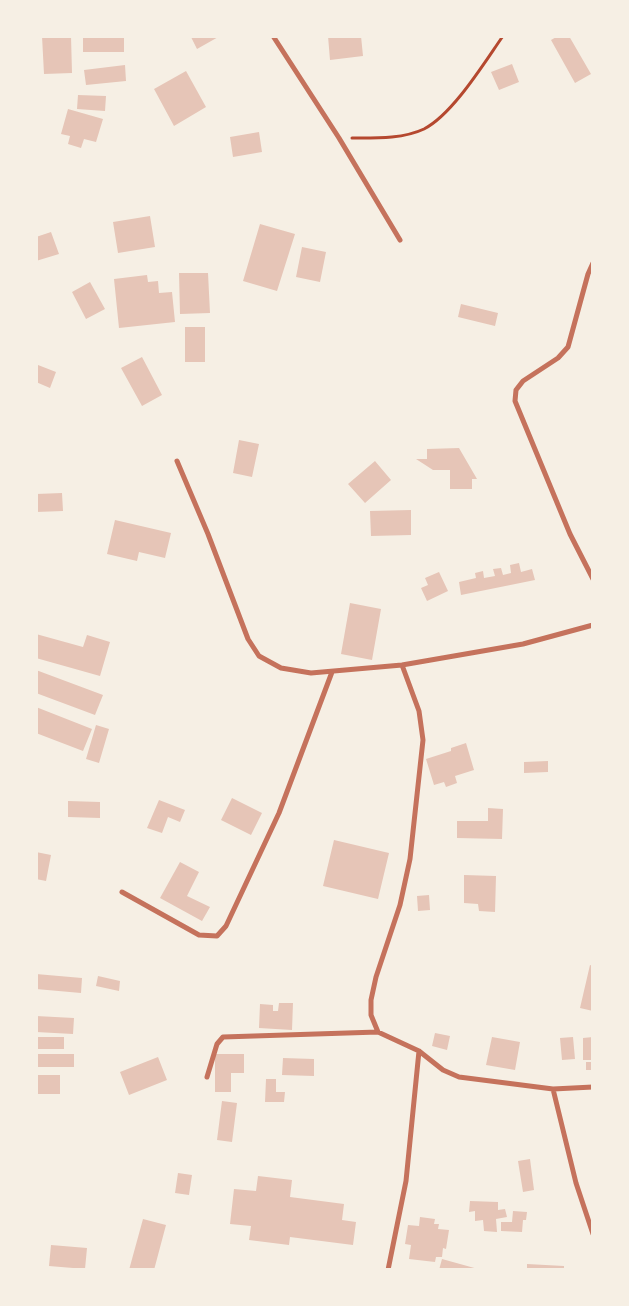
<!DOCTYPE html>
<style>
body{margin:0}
#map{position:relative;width:629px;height:1306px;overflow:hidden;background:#f6efe4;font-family:Overpass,sans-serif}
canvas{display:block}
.frame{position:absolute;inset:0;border:38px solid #f6efe4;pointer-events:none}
</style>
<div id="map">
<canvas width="629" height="1306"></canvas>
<div class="frame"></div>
</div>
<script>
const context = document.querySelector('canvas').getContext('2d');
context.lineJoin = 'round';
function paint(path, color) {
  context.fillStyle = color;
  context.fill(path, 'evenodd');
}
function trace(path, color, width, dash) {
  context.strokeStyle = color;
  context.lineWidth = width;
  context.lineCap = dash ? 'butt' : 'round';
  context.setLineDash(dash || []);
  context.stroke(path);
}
paint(new Path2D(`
 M42,36H71L72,73L44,74Z
 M83,36H124V52H83Z
 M193,36H220L197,49L191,37Z
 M328,36H361L363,56L330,60Z
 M558,36H569L591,74L575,83L551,40Z
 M512,64L519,82L499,90L491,72Z
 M125,65L126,81L86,85L84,70Z
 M186,71L206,107L174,126L154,89Z
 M78,95L106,96L105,111L77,109Z
 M68,109L103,119L96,142L84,139L81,148L68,144L70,136L61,134Z
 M259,132L262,152L233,157L230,137Z
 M150,216L155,247L118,253L113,222Z
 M260,224L295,234L277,291L243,281Z
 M51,232L59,254L36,261V237Z
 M302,247L326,252L320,282L296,277Z
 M179,273H208L210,313L180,314Z
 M147,275L148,282L158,281L159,293L172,292L175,322L119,328L114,279Z
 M90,282L105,309L86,319L72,292Z
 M461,304L498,313L495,326L458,317Z
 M185,327H205V362H185Z
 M142,357L162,395L142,406L121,368Z
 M38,365L56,372L50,388L36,382Z
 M239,440L259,444L252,477L233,473Z
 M459,448L477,479H472V489H450V470H433L416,459H427V449Z
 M375,461L391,480L365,503L348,484Z
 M62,493L63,511L36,512V494Z
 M411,510V535L371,536L370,511Z
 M115,520L171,533L165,558L139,552L137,561L107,554Z
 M519,563L521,572L532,569L535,580L461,595L459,582L476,578L475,573L483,571L484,578L495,576L493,569L501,568L503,575L511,573L510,565Z
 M439,572L448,591L427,601L421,588L428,585L425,578Z
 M350,603L381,609L372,660L341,654Z
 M36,634L83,647L87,635L110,642L100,676L36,658Z
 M36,670L103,695L95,715L36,693Z
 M36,707L92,729L83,751L36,733Z
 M96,725L109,729L99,763L86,759Z
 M466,743L474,770L455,776L457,783L446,787L444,782L434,785L426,759L451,751V748Z
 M548,761V772L524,773V762Z
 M232,798L262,813L251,835L221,820Z
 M159,800L185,810L180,822L168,817L162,833L147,828Z
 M68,801L100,802V818L68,817Z
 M488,808L503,809L502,839L457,838V821H488Z
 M334,840L389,853L378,899L323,886Z
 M36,852L51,855L46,881L36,879Z
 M180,862L199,872L187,896L210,907L202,921L160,898Z
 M464,875L496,876L495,912L479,911L478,904L464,903Z
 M429,895L430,910L418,911L417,896Z
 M590,965L593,966V1011L580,1008Z
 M36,974L82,978L81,993L36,989Z
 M98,976L120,981L119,991L96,986Z
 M279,1003H293L292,1030L259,1028L260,1004L273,1005V1011H278Z
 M36,1016L74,1018L73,1034L36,1032Z
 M435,1033L450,1036L447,1050L432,1046Z
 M36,1037H64V1049H36Z
 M492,1037L520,1042L515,1070L486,1065Z
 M573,1037L575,1059L562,1060L560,1038Z
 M593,1037V1060H583V1038Z
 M36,1054H74V1067H36Z
 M215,1054H244V1073H231V1092H215Z
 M158,1057L167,1080L129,1095L120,1072Z
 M283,1058L314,1059V1076L282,1075Z
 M586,1062H593V1070H586Z
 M36,1075H60V1094H36Z
 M266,1079H276V1092H285L284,1102H265Z
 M222,1101L237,1103L232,1142L217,1140Z
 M530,1159L534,1190L523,1192L518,1161Z
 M178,1173L192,1175L189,1195L175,1193Z
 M258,1176L292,1180L290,1197L344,1204L342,1220L356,1222L353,1245L290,1237L289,1245L249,1240L251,1226L230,1224L234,1189L256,1191Z
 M470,1201L498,1202V1210L505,1209L507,1217L496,1219L497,1232L484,1231L483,1220L475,1221V1211L469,1212Z
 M513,1211L527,1212L526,1220H523L522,1232L501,1231V1222H512Z
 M420,1217L435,1219L434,1224H439L438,1229L449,1230L446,1249L443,1248L442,1257H436L435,1262L409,1259L411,1245L405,1244L408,1225L419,1226Z
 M143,1219L166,1225L154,1270H129Z
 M51,1245L87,1248L85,1269L49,1266Z
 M442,1259L478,1269V1270H439Z
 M527,1264L564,1266V1270H527Z`), '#e6c5b7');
trace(new Path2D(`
 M352,138C375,138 403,139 424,129C453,114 484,63 503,36`), '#b5482f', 3);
trace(new Path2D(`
 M273,36L339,138L400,240
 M593,263L588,274L568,347L558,358L523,381L516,390L515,401L570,534L593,579
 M177,461L208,534L248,639L259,656L281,668L311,673L402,665L523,644L593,625
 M402,665L419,711L423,740L410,859L400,905L376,977L371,1000V1015L378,1032L419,1051L443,1070L459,1077L553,1089L593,1087
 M122,892L199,935L217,936L226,926L279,813L332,672
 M207,1077L217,1044L223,1037L378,1032
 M553,1089L576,1183L593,1234
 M388,1270L406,1181L419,1051`), '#c5725c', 5);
</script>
